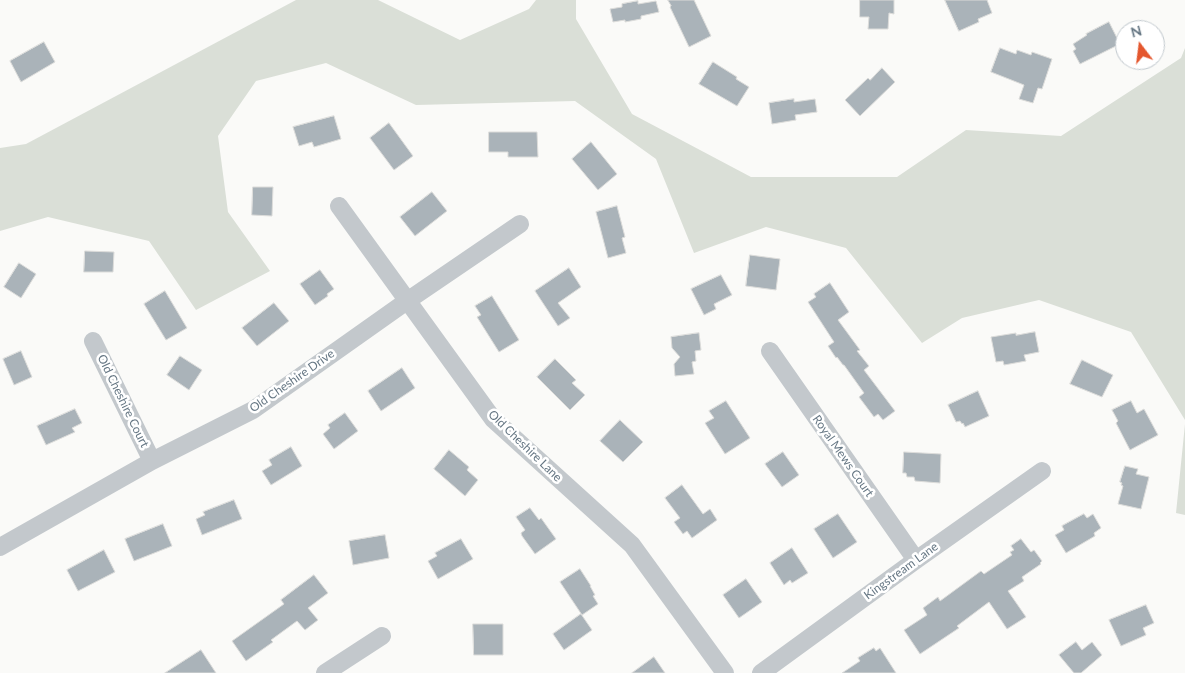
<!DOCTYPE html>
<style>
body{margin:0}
#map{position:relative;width:1185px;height:673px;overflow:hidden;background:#fafaf8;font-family:Lato,sans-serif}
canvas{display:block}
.north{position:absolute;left:1115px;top:20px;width:50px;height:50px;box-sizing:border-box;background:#fff;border:1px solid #c1c8cd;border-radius:50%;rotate:345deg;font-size:14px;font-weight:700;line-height:20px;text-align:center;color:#657683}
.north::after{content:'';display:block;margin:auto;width:18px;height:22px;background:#e4572e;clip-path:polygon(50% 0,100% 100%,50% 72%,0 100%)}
</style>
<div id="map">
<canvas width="1185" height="673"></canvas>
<div class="north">N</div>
</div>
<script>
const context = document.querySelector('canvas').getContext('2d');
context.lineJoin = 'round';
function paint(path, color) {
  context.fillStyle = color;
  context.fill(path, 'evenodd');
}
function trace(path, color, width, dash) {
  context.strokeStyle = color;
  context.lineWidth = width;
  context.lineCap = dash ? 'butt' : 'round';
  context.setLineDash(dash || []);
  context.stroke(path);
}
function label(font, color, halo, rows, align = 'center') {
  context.font = font + ' Lato,sans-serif';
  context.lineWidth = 5;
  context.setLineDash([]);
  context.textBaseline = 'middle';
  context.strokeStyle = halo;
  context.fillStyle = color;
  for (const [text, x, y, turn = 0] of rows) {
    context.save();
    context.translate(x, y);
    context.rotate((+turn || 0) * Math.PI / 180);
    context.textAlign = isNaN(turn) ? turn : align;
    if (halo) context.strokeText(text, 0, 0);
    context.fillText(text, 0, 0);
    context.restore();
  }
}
paint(new Path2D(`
 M296,0H378L460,40L529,9L536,0H576V19L632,114L751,177H897L966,130L1061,136L1181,58L1185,48V420L1131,332L1039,300L962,318L922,343L846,248L766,227L694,253L656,159L575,101L416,105L326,63L256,81L218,136L228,212L270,271L196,310L149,241L48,217L0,231V148L26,144Z
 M1185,424V515L1176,513Z`), '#dadfd7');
const building = new Path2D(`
 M668,0H694L711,36L689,47L670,7L671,6Z
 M860,0H894V14L889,13L888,29H868L869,17H860Z
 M945,0H987L992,13L978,19L979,22L959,31Z
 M638,1V4L656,1L659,12L641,16V19L625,22V20L613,22L610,9L622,7V4Z
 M1109,22L1120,44L1080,64L1073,51L1076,49L1073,44L1087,35L1086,34Z
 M44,42L55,62L21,82L10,61Z
 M1000,48L1016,54L1017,50L1031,55L1032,52L1052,59L1042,89L1038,88L1033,103L1019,99L1024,85L991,72Z
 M713,62L737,77L736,79L749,87L737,106L699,84Z
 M882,68L895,82L860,116L845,100L868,78L870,80Z
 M794,99V102L815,99L817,112L795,115L796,120L772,124L769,103Z
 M334,116L341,139L314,147L312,142L299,146L293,127Z
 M389,123L413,156L394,170L370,138Z
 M489,132H537L538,157H508V152H489Z
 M591,142L617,174L598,190L572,159Z
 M253,187H273L272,216L252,215Z
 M432,192L447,211L415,236L400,217Z
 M617,206L625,237L622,238L626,253L608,258L596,212Z
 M85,251L114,252L113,272H84Z
 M750,255L780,259L776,290L746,286Z
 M19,263L36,274L21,298L4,287Z
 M569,268L581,287L558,303L570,318L558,326L535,291Z
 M320,270L334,289L327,294L328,296L315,305L300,284Z
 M721,275L732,295L714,304L716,309L704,315L691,289Z
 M830,283L849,312L838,320L860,350L857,351L869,366L864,370L895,411L883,420L878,414L874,417L859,397L864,393L844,365H843L837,357L836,358L828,346L834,342L808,302L816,297L814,294Z
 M165,291L187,328L166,340L144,304Z
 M492,296L519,340L499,352L477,317L481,315L475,306Z
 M274,303L289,321L257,346L242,328Z
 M1035,332L1039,352L1024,355L1026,361L1004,365L1003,361L996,362L991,337L1016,333V335Z
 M699,333L701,350L695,351L696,361L692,362L694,374L675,376L674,364L680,357L672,348L671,337Z
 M21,351L32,377L14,385L3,359Z
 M180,356L202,370L189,390L167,375Z
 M555,359L576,380L572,383L585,395L570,410L537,377Z
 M1082,360L1113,375L1102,397L1070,384Z
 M402,368L415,388L381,411L368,391Z
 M978,391L989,416L965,427L963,423L962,424L960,421L956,422L948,405Z
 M726,401L750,438L725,454L705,423L714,418L709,411Z
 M1131,401L1137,413L1144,409L1158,435L1130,450L1116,423L1118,421L1112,410Z
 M75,409L82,423L72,428L75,432L46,445L37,426Z
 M345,413L358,431L334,449L323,434L330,428L328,425Z
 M620,420L643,442L623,462L600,441Z
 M291,447L302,466L271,485L262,471L272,465L269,460Z
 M449,450L469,467L467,470L478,480L465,496L434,469Z
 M783,452L799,475L782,487L765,464Z
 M904,452L941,454L940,483L915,481L914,477H907L906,473H903Z
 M1125,466L1138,469L1136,474L1149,477L1141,509L1118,504L1123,486L1121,485L1122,483L1120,482Z
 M682,485L703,514L710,509L717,520L692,538L687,531L683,534L674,522L680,518L665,498Z
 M234,500L242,519L202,535L196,519L205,515L203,512Z
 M530,508L539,520L541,518L556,539L535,554L522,536L521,533L525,530L516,517Z
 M838,514L857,542L833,558L814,529Z
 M1084,514L1087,518L1093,514L1101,528L1094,533L1095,536L1066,553L1055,535L1064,530L1062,526Z
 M163,524L172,546L134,561L125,539Z
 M385,535L389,558L353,565L349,541Z
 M461,539L473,559L438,579L428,561L437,556L435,553Z
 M1021,539L1031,552L1034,550L1042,561L1040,563L1041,564L1022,577L1024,581L1008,591L1026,617L1007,629L989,602L957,626L959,628L920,654L904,630L927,615L923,608L938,597L940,601L981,571L984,574L1012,555L1010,552L1014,550L1011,546Z
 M792,548L808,573L792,583L790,580L784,585L770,563Z
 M104,550L115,572L78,591L67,570Z
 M580,569L591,586H590L595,595L593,596L598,604L582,615L560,582Z
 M314,575L328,593L308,608L318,620L305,630L297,621L271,640L273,642L246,661L232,641L284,604L281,600Z
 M746,579L762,602L739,618L723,595Z
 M1146,605L1154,623L1143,628L1146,635L1121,646L1109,620Z
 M581,614L592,630L564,650L553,634Z
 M473,624H503V655H474Z
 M1076,642L1082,650L1092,642L1102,655L1081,673H1074L1059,655Z
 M874,648L876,651L880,648L896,673H842L860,661L858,658Z
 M201,650L216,673H165Z
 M654,657L665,673H632Z`);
paint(building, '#aab3b9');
trace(building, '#dcdcda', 1);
trace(new Path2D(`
 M339,206L493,419L632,545L725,673
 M93,341L152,461
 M770,351L916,560
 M0,547L152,461L253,410L407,301L520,224
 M325,673L382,636
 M761,673L916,560L1042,471`), '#c3c8cc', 18);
label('12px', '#657683', '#fff', [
 ["Old Cheshire Drive",292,381,-35],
 ["Old Cheshire Court",123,401,64],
 ["Old Cheshire Lane",525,446,44],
 ["Royal Mews Court",843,456,55],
 ["Kingstream Lane",901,571,-36]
]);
</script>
